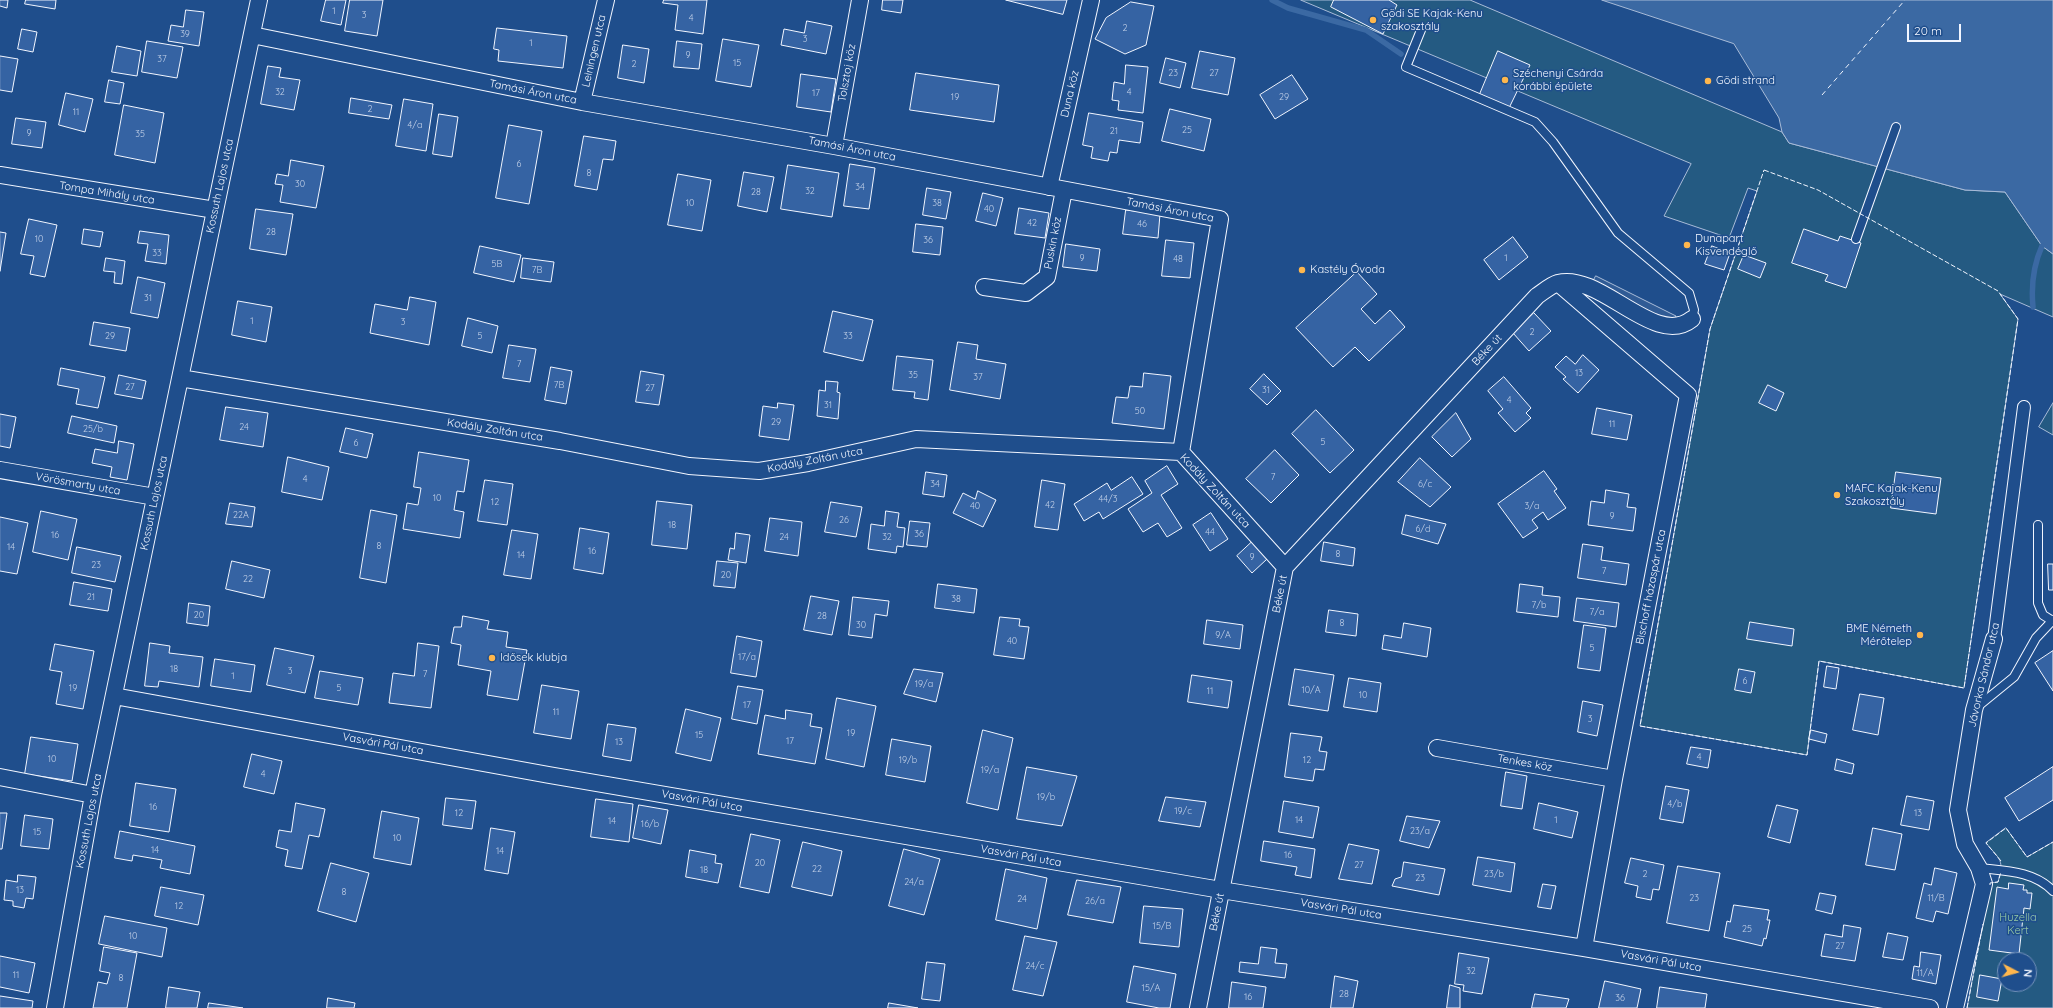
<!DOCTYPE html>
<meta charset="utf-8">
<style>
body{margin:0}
#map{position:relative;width:2053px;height:1008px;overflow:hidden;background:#1f4e8c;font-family:Quicksand,sans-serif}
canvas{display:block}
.north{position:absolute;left:1997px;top:952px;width:40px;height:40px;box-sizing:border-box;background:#1f4e8c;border:1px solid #7391ba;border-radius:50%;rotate:96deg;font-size:11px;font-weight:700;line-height:16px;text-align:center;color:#f2f6ff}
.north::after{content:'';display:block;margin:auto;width:14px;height:18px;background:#ffb74d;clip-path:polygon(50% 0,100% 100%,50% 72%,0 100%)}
.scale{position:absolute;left:1907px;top:24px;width:54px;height:18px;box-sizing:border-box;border:2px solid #f2f6ff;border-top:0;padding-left:5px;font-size:12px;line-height:14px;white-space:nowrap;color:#f2f6ff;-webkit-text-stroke:3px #1f4e8c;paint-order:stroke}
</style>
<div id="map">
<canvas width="2053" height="1008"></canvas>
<div class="north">N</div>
<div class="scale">20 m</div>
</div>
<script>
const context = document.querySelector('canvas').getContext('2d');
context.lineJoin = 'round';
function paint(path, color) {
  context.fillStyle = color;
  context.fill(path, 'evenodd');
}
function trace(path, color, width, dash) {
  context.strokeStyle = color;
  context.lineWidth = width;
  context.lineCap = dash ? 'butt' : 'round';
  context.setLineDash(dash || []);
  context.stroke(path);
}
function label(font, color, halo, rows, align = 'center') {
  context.font = font + ' Quicksand,sans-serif';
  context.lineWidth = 3;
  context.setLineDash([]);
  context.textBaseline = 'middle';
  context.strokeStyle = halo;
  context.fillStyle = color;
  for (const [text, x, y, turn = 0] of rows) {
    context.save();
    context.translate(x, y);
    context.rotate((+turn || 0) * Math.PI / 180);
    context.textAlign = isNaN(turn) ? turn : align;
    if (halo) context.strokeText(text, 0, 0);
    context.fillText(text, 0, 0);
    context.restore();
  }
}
const green = new Path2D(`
 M1301,0H1470L1782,132L1789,143L1965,190L2005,192L2042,246L2053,254V317L2000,294L2018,319L1964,688L1819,661L1807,755L1640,726L1710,329L1757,191L1748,188L1729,238L1664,216L1691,164Z
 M2053,403V435L2039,427Z
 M2006,828L2027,857L2053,842V1008H1967L1990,883L1998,882C2004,859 2001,861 1986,843ZM2005,960H2029V984H2005Z`);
paint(green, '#245a82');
trace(green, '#a8bbd7', 1);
const parking = new Path2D(`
 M1596,276L1676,316L1670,327L1590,287Z`);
paint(parking, '#305b95');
trace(parking, '#a8bbd7', 1);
const water = new Path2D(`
 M1602,0H2053V254L2042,246L2005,192L1965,190L1789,143L1782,132L1779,118L1734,44Z`);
paint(water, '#3b69a3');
trace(water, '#a8bbd7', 1);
trace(new Path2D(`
 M1272,0L1288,8L1366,30L1401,54
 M2033,307C2031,286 2033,266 2042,246`), '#3b69a3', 5.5);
trace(new Path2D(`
 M1822,95L1905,0`), '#f2f6ff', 1, [5, 4]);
const building = new Path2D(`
 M0,0H8L7,8L0,6Z
 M26,0H56L55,9L25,4Z
 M326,0H346L341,25L321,21Z
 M350,0H383L377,36L345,31Z
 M664,0H707L703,34L675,30L678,5L663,3Z
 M883,0H903L901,13L882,10Z
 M1006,0H1067L1063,14Z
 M1334,0H1389L1397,5L1383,34L1331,7Z
 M1131,2L1154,6L1146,45L1125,54L1095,39L1106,18Z
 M186,10L204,12L199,46L168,41L171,25L183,27Z
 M807,21L832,26L826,54L781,45L784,29L804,33Z
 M497,28L567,36L563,68L498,61L499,50L494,49Z
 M22,29L37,32L33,52L18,49Z
 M723,39L759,45L751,87L716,81Z
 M147,41L183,47L177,78L142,72Z
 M677,41L702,44L699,69L674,67Z
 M623,45L649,49L644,83L618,78Z
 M117,46L141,51L137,76L112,72Z
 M1200,51L1235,58L1228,95L1192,88Z
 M1498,51L1530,65L1509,108L1480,94Z
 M0,56L18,59L12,92L0,90Z
 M1166,58L1186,63L1180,88L1160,83Z
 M1126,65L1148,67L1143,113L1118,110L1119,101L1112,100L1114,82L1124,84Z
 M268,66L281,68L279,77L300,80L294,110L261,104Z
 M916,73L999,85L994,122L910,110Z
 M801,74L836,79L831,112L797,107Z
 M1292,75L1308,99L1275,119L1260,95Z
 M109,80L124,83L120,104L105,102Z
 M66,93L93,99L85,132L59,125Z
 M351,98L392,105L389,119L349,113Z
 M404,99L433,104L426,151L396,146Z
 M124,105L164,113L155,163L115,155Z
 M1170,109L1211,119L1204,151L1162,141Z
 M1089,113L1143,122L1140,143L1119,140L1117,153L1110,152L1108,161L1091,158L1093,147L1083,145Z
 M439,114L458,117L452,157L433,154Z
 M16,118L46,122L42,148L12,144Z
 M509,125L542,131L529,204L496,198Z
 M584,136L616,141L613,160L603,159L597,190L575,186Z
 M291,160L324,166L316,208L280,202L283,185L275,184L277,174L288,176Z
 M850,164L875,168L869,209L844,206Z
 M788,165L839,173L832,217L781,209Z
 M744,172L774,177L767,212L738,206Z
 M678,174L711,180L702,231L668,225Z
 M927,188L951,192L946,219L923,215Z
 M983,193L1003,198L996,226L976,221Z
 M1019,208L1049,213L1045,238L1015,234Z
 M256,209L293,214L286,255L250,249Z
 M1126,210L1160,214L1158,238L1123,234Z
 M29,219L57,225L45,277L30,274L34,256L21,254Z
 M916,224L943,227L940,255L913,252Z
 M84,229L103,232L100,247L82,244Z
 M1804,229L1838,241L1840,236L1861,243L1846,288L1825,281L1828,275L1792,263Z
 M140,231L169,235L166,264L145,261L148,244L138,243Z
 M0,232L6,233L0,271Z
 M1513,237L1528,257L1499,280L1484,260Z
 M1166,240L1194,243L1190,278L1162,276Z
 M1066,244L1100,249L1097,271L1063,267Z
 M480,246L521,255L514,282L474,273Z
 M1712,246L1730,253L1724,270L1705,264Z
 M1744,255L1766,263L1760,278L1738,269Z
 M106,258L125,261L122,284L114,283L115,272L104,271Z
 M523,258L554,262L551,282L521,278Z
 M1357,272L1377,294L1361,309L1375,324L1390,310L1405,327L1369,361L1355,347L1333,367L1296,328Z
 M138,277L165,283L158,318L131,313Z
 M410,297L436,302L429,345L370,333L375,304L407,310Z
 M238,301L272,307L266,342L232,335Z
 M833,311L873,320L863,361L824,352Z
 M1534,313L1551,331L1529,351L1513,333Z
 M468,318L498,326L492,353L462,346Z
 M94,322L130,328L126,351L90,345Z
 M958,342L978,345L976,359L1006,364L1000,399L950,390Z
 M509,345L536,349L530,382L503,378Z
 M1583,355L1599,370L1578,393L1563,379L1566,377L1555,367L1566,356L1575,364Z
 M897,356L933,360L928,400L914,398L915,392L893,390Z
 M551,367L572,371L566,404L545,400Z
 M61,368L105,377L98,408L76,404L79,389L58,385Z
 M641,371L664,375L659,405L636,402Z
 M1144,373L1171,376L1164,429L1112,423L1116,397L1128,398L1130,386L1142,387Z
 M1264,374L1281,391L1267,405L1250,389Z
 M119,375L146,381L142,399L115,394Z
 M1504,377L1531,408L1526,413L1531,418L1515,432L1498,413L1503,409L1488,391Z
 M826,381L838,382L837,392L840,393L838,419L817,416L819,390L825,391Z
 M1768,385L1784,393L1776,411L1759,403Z
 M778,403L794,405L789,440L759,436L763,406L777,408Z
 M226,407L268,413L263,447L220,440Z
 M1597,408L1632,415L1627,440L1592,434Z
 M1316,410L1354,450L1330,473L1292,434Z
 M1456,413L1471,439L1452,457L1432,437Z
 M0,414L16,417L10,448L0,446Z
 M72,416L117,426L114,443L68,433Z
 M346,428L373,434L367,458L340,452Z
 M119,441L134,444L127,480L110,477L112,467L92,463L95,449L117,453Z
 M1275,450L1299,475L1271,503L1246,479Z
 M419,452L469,460L464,492L457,491L454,510L464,512L460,538L403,529L407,503L418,505L421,488L414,487Z
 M288,457L329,467L322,500L282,492Z
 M1420,458L1451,487L1430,507L1398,482Z
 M1167,466L1178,484L1161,495L1182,528L1167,537L1158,523L1143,532L1128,509L1152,493L1145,481Z
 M1544,471L1557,489L1554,491L1566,508L1548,520L1543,512L1532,520L1538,528L1523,538L1498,504Z
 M926,472L947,475L944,497L923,494Z
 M1896,472L1941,478L1936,514L1891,508Z
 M1132,477L1143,494L1103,519L1099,512L1084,521L1074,504L1107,483L1111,490Z
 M485,480L513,484L507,525L478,521Z
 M1042,480L1065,484L1058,530L1035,527Z
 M1606,490L1629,494L1627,507L1636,508L1633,531L1588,525L1591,501L1604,503Z
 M978,491L996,500L983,527L953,513L963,493L975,499Z
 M657,501L692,505L687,549L652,545Z
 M831,502L862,507L856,537L825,532Z
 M230,503L255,507L252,527L226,524Z
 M371,510L397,515L386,583L360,578Z
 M41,511L77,519L68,560L33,552Z
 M886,511L899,513L897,527L905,528L903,547L897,546L896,553L868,549L871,524L884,526Z
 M1211,513L1228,539L1210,551L1193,525Z
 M1406,515L1446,524L1438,544L1402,534Z
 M0,517L28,523L17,574L0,571Z
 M770,518L802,522L798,556L765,551Z
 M910,521L930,523L927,547L907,545Z
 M580,528L609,533L603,574L574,569Z
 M512,530L538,534L531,579L504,575Z
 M736,533L750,535L746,563L728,560L730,548L734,549Z
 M1252,542L1267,559L1252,573L1237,556Z
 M1324,542L1355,548L1353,566L1321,561Z
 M1583,544L1603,547L1601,560L1629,564L1626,585L1578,578Z
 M77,547L121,556L115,582L72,573Z
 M232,561L270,570L264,598L226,589Z
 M717,561L738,563L735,588L714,586Z
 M2048,564H2053V590H2049Z
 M74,582L112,589L108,611L70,605Z
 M938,584L977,589L974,613L935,608Z
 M1520,584L1543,587L1542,595L1560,597L1558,617L1517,612Z
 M811,596L839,601L832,635L804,630Z
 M853,597L889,601L887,616L875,614L872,638L849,635Z
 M1577,598L1619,603L1616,627L1574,621Z
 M189,603L210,606L208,626L187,623Z
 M1329,610L1358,614L1356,636L1326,632Z
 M463,616L489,621L487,629L508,632L506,647L527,650L518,700L487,695L491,671L458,665L461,645L451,643L454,627H461Z
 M1000,617L1020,619L1019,626L1029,627L1024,659L994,655Z
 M1207,620L1243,625L1240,649L1204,644Z
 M1750,622L1794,629L1792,646L1747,639Z
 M1404,623L1431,628L1427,657L1382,649L1384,635L1401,638Z
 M1584,625L1606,628L1600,671L1578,668Z
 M737,636L762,641L756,677L731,673Z
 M150,643L170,646L169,653L203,657L199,687L159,681L158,687L145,686Z
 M418,643L439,646L431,708L389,703L393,673L414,676Z
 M55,644L94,651L83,709L56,704L62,672L50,670Z
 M275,648L314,656L305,693L267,685Z
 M2053,651V691L2035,663Z
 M215,659L255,665L251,692L211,686Z
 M1827,666L1839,668L1836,689L1824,687Z
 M914,669L943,673L936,702L904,694Z
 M1295,669L1334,675L1328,711L1289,705Z
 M1739,669L1755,672L1751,693L1735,690Z
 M320,671L363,678L358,705L315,698Z
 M1192,675L1232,681L1228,708L1188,702Z
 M1349,678L1381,683L1377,712L1344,707Z
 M542,685L579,691L571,739L534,733Z
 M738,686L763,690L757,724L732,719Z
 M1860,694L1884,698L1878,735L1853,730Z
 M837,698L876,706L864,767L826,759Z
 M1583,701L1603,705L1597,736L1578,732Z
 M686,709L721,718L711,761L676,753Z
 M786,710L812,714L810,726L822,728L815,764L758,754L765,715L785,719Z
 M608,724L636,728L631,761L603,756Z
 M983,730L1013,738L998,810L967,803Z
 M1811,730L1827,734L1825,743L1809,739Z
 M1291,733L1322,737L1319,751L1327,752L1324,770L1315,769L1313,781L1285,777Z
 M31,737L78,744L72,781L25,774Z
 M892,739L931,746L925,782L886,775Z
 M1691,747L1711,750L1708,768L1687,764Z
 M252,754L282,761L274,794L244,787Z
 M1837,759L1854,764L1852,774L1835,770Z
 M1027,767L1077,776L1062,826L1017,819Z
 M2053,767V800L2019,821L2005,798Z
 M1506,772L1527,776L1522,809L1501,806Z
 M136,783L176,789L169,832L130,826Z
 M1666,786L1689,790L1683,823L1660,819Z
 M1907,796L1934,801L1929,830L1901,825Z
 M1166,797L1206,802L1200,827L1159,821Z
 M446,798L476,801L472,829L443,825Z
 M596,799L633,804L629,842L591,837Z
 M1284,801L1319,807L1313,838L1279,832Z
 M296,803L325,809L319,837L309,835L302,869L285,866L288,850L276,847L279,830L291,832Z
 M1539,803L1578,812L1572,838L1534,829Z
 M639,805L668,810L661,844L633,838Z
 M1777,805L1798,810L1790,843L1768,837Z
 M382,811L419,818L411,865L374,858Z
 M0,813H7L2,849H0Z
 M25,815L53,819L49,849L21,846Z
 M1407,816L1440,821L1429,848L1400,841Z
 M491,828L515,832L508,874L485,870Z
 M1873,828L1902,834L1895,870L1866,865Z
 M120,831L195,846L190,874L160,868L162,860L133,855L132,861L115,858Z
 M751,834L780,840L769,893L740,887Z
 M1264,841L1315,849L1311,878L1295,875L1297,867L1261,861Z
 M803,842L842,851L832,896L792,887Z
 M1349,844L1379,850L1372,884L1339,879Z
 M904,849L940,859L924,915L889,906Z
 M690,850L716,855L715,863L722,864L718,883L686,877Z
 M1478,857L1515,863L1511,892L1473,885Z
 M1631,858L1664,865L1659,890L1653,889L1651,900L1636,897L1638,886L1625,883Z
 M1404,862L1445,869L1439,895L1392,886L1395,879L1401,877Z
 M331,863L369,873L356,922L318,911Z
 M1678,866L1720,873L1709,931L1667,923Z
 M1935,868L1957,873L1948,914L1936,911L1933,922L1916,918L1924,883L1931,885Z
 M1006,869L1047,878L1037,929L996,920Z
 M18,875L36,877L33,899L26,898L24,908L13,906V901L4,900L6,880L17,882Z
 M1077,880L1121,887L1113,923L1068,915Z
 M2009,883L2024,885L2023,890H2027V893H2032L2030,909L2024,908L2019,954L1989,950L1997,887L2008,889Z
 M1543,884L1556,886L1551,909L1538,907Z
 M161,887L204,895L198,925L155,916Z
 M1820,893L1836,896L1832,914L1816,910Z
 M1734,905L1769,910L1767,920H1770L1766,939L1764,938L1762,946L1724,937L1727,921L1730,922Z
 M1144,906L1183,909L1179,947L1140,943Z
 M105,916L167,928L162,957L99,944Z
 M1844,925L1861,928L1855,961L1821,956L1825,934L1842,937Z
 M1888,933L1908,937L1903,960L1883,957Z
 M1025,936L1057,942L1043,996L1013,990Z
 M104,947L137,953L127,1008H93L98,982L107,984L110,973L100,971Z
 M1261,947L1277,949L1275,963L1287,964L1285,978L1239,972L1240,962L1258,964Z
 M1921,952L1941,955L1936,984L1912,979L1914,966L1919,967Z
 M1459,953L1489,958L1482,994L1463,991L1464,985L1455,984Z
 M0,956L35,963L29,993L0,987Z
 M927,962L945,964L940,1001L922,999Z
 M1134,966L1176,974L1170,1008H1159L1127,1002Z
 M1980,975L2002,979L1998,1001L1977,997Z
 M1335,976L1358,981L1353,1008H1331Z
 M1605,981L1641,989L1637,1008H1599Z
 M1232,982L1266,987L1263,1008H1229Z
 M1450,985L1460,988V1008H1447Z
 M169,987L200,992L197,1008H166Z
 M1660,987L1707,994L1705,1008H1657Z
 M1535,994L1569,999L1566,1008H1532Z
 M0,996L33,1001L32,1008H0Z
 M328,998L355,1003L354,1008H327Z
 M209,1003L243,1008H208Z
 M889,1003L918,1008H888Z`);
paint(building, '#3563a3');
trace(building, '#f2f6ff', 1);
const service = new Path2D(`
 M1421,30L1406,67L1535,122L1553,142L1618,233L1689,293L1694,310L1692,319
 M1856,239L1896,127
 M2038,525V603L2043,615L2051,620
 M1976,708L2014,677L2036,638L2053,620
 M1979,868C2006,871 2034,871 2053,891`);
const pedestrian = new Path2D(`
 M1994,639L2024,407`);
const minor = new Path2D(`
 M252,35L582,102L834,146L1220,219L1181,452
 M582,102L606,0
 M834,146L860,0
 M0,175L215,210
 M1049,187L1091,0
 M1558,283L1688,395L1614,779L1584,948
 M984,287L1026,293L1047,277L1064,190
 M180,378L560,441L689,466L759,471L808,463L916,439L1181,452L1285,567
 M0,470L155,497
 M114,696L549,775L1221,890L1584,948L1930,1008
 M1437,748L1614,779
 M0,777L93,795
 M55,1008L93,795L259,0
 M1198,1008L1285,567L1537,296C1543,292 1551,285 1558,283C1601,272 1655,349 1692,319
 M1955,1008L1984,884L1979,868L1965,844L1958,810L1974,710L1994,639`);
trace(service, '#f2f6ff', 10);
trace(pedestrian, '#f2f6ff', 14);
trace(minor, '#f2f6ff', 18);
trace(service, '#1f4e8c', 8);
trace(pedestrian, '#1f4e8c', 12);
trace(minor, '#1f4e8c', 16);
trace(new Path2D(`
 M1764,170L1818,190L1998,291L2018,319L1964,688L1819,661L1807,755L1640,726L1710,329Z
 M2001,861L1986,843L2006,828L2027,857L2053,842
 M1990,885V883L1998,882L2001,872
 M1967,1008L1983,924`), '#f2f6ff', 1, [5, 2]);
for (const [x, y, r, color] of [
 [1373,20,4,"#ffb74d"],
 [1505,80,4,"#ffb74d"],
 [1708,81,4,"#ffb74d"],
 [1687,245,4,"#ffb74d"],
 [1302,270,4,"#ffb74d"],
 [1837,495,4,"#ffb74d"],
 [1920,635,4,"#ffb74d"],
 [492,658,4,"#ffb74d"]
]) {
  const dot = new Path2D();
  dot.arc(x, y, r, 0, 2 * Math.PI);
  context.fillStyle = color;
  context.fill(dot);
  trace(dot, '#1f4e8c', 1.5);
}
label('9px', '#c3d1e8', null, [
 ["1",334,11],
 ["3",364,15],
 ["4",691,18],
 ["2",1125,28],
 ["39",185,34],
 ["3",805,39],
 ["1",531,43],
 ["9",688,55],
 ["37",162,59],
 ["15",737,63],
 ["2",634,64],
 ["23",1173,73],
 ["27",1214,73],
 ["32",280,92],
 ["4",1129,92],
 ["17",816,93],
 ["19",955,97],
 ["29",1284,97],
 ["2",370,109],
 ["11",76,112],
 ["4/a",415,125],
 ["25",1187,130],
 ["21",1114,131],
 ["9",29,133],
 ["35",140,134],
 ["6",519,164],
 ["8",589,173],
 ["30",300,184],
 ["34",860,187],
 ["32",810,191],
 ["28",756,192],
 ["10",690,203],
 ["38",937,203],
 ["40",989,209],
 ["42",1032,223],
 ["46",1142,224],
 ["28",271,232],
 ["10",39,239],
 ["36",928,240],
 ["33",157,253],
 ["9",1082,258],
 ["1",1506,258],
 ["48",1178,259],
 ["5B",497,264],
 ["7B",537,270],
 ["31",148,298],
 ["1",252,321],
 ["3",403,322],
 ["2",1532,332],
 ["29",110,336],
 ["5",480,336],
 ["33",848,336],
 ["7",519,364],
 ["13",1579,373],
 ["35",913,375],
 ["37",978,377],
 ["7B",559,385],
 ["27",130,387],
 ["27",650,388],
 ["31",1266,390],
 ["4",1509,400],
 ["31",828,405],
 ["50",1140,411],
 ["29",776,422],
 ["11",1612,424],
 ["24",244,427],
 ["25/b",93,429],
 ["5",1323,442],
 ["6",356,443],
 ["7",1273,477],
 ["4",305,479],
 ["34",935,484],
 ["6/c",1425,484],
 ["10",437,498],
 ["44/3",1108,499],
 ["12",495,502],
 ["42",1050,505],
 ["40",975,506],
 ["3/a",1532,506],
 ["22A",241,515],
 ["9",1612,516],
 ["26",844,520],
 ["18",672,525],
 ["6/d",1423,529],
 ["44",1210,532],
 ["36",919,534],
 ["16",55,535],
 ["24",784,537],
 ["32",887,537],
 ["8",379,546],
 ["14",11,547],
 ["16",592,551],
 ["8",1338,554],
 ["14",521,555],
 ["9",1252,557],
 ["23",96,565],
 ["7",1604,571],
 ["20",726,575],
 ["22",248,579],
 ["21",91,597],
 ["38",956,599],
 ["7/b",1539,605],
 ["7/a",1597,612],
 ["20",199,615],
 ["28",822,616],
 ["8",1342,623],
 ["30",861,625],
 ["9/A",1223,635],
 ["40",1012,641],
 ["5",1592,648],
 ["17/a",747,657],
 ["18",174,669],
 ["3",290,671],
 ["7",425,674],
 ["1",233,676],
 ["6",1745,681],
 ["19/a",924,684],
 ["19",73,688],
 ["5",339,688],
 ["10/A",1311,690],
 ["11",1210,691],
 ["10",1363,695],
 ["17",747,705],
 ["11",556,712],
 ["3",1590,719],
 ["19",851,733],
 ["15",699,735],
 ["17",790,741],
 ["13",619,742],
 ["4",1699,757],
 ["10",52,759],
 ["19/b",908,760],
 ["12",1307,760],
 ["19/a",990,770],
 ["4",263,774],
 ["19/b",1046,797],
 ["4/b",1675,804],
 ["16",153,807],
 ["19/c",1183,811],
 ["12",459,813],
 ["13",1918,813],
 ["14",1299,820],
 ["1",1556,820],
 ["14",612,821],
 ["16/b",650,824],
 ["23/a",1420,831],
 ["15",37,832],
 ["10",397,838],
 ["14",155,850],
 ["14",500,851],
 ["16",1288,855],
 ["20",760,863],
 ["27",1359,865],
 ["22",817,869],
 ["18",704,870],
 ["23/b",1494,874],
 ["2",1645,874],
 ["23",1420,878],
 ["24/a",914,882],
 ["13",20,890],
 ["8",344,892],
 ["23",1694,898],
 ["11/B",1936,898],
 ["24",1022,899],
 ["26/a",1095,901],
 ["12",179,906],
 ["15/B",1162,926],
 ["25",1747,929],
 ["10",133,936],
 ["27",1840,946],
 ["24/c",1035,966],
 ["32",1471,971],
 ["11/A",1925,973],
 ["11",16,975],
 ["8",121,978],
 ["15/A",1151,988],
 ["28",1344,994],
 ["16",1248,997],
 ["36",1620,998]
]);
label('11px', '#f2f6ff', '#1f4e8c', [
 ["Gödi SE Kajak-Kenu",1381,14],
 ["szakosztály",1381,27],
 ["Széchenyi Csárda",1513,74],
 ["korábbi épülete",1513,87],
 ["Gödi strand",1716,81],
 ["Dunapart",1695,239],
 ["Kisvendéglő",1695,252],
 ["Kastély Óvoda",1310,270],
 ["MAFC Kajak-Kenu",1845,489],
 ["Szakosztály",1845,502],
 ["BME Németh",1912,629,"right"],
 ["Mérőtelep",1912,642,"right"],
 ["Idősek klubja",500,658]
], 'left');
label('11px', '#f2f6ff', '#1f4e8c', [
 ["Leiningen utca",594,51,-77],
 ["Tolsztoj köz",847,73,-80],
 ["Tamási Áron utca",533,92,11],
 ["Duna köz",1070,94,-77],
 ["Tamási Áron utca",852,149,11],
 ["Kossuth Lajos utca",220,186,-78],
 ["Tompa Mihály utca",107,193,9],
 ["Tamási Áron utca",1170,210,11],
 ["Puskin köz",1053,243,-79],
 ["Béke út",1487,350,-47],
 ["Kodály Zoltán utca",495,430,9],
 ["Kodály Zoltán utca",815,460,-11],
 ["Vörösmarty utca",78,484,10],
 ["Kodály Zoltán utca",1215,491,47],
 ["Kossuth Lajos utca",154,503,-78],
 ["Bischoff házaspár utca",1651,587,-79],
 ["Béke út",1280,594,-79],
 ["Jávorka Sándor utca",1984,675,-77],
 ["Vasvári Pál utca",383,744,10],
 ["Tenkes köz",1525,763,10],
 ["Vasvári Pál utca",702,801,10],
 ["Kossuth Lajos utca",89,821,-79],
 ["Vasvári Pál utca",1021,856,10],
 ["Vasvári Pál utca",1341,909,9],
 ["Béke út",1217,912,-79],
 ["Vasvári Pál utca",1661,961,10]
]);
label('11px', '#97c8a6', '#1f4e8c', [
 ["Huzella",2018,918],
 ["Kert",2018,931]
]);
</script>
